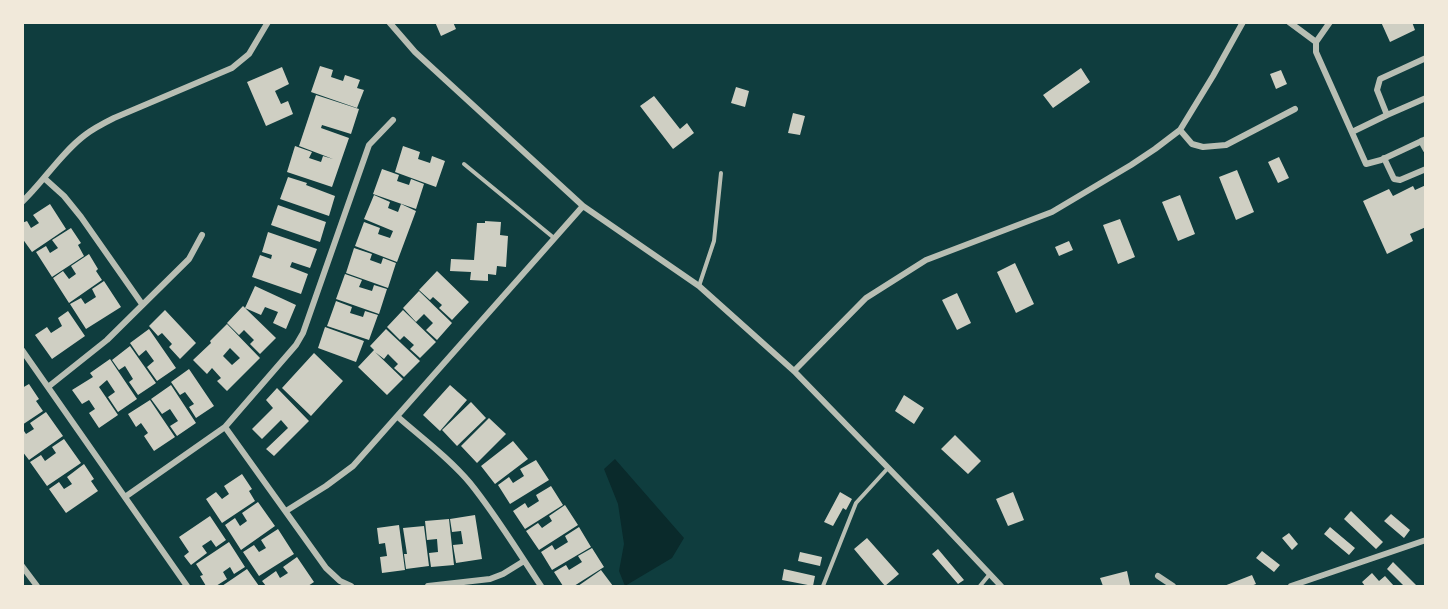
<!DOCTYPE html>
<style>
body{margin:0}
#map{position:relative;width:1448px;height:609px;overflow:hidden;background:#0f3d3e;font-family:"PT Sans",sans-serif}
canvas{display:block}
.frame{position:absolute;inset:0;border:24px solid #f1e9da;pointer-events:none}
</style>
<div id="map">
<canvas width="1448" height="609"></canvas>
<div class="frame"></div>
</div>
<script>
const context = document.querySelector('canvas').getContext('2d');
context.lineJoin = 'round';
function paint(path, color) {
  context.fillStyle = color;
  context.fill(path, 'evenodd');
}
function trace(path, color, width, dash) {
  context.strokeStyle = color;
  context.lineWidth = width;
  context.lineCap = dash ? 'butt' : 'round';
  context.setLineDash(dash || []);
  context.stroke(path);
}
paint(new Path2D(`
 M615,459L684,538L672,558L625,586L619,571L624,544L618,504L604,469Z`), '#0a2a2b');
paint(new Path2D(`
 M435,22H453L456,29L441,36Z
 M1381,22H1412L1415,30L1390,42Z
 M320,66L333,70L331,77L343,81L345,75L360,80L357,88L364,90L357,108L311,92Z
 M282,67L289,84L275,91L281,104L288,101L293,114L266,126L247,82Z
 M1081,68L1090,82L1053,108L1043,95Z
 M1281,70L1287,84L1276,89L1270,74Z
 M736,87L749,91L745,107L731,103Z
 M316,95L359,109L351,134L322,125L321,128L349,138L332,187L287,172L295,146L312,152L309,158L321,162L323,156L333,159L299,146Z
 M654,96L680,129L687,123L694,133L673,149L640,106Z
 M793,113L805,116L800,135L788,133Z
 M403,146L420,152L418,159L430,163L432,156L445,161L436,187L395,172Z
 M1279,157L1289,178L1278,183L1268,162Z
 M382,169L399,175L397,181L409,185L411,179L424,184L416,209L373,194Z
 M1237,170L1254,212L1236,220L1219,177Z
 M288,177L307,183L306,185L335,196L329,216L280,199Z
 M1426,185V227L1410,234L1413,241L1387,254L1363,201L1389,189L1393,196L1413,186L1415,190Z
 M374,195L390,202L388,208L398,212L401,204L416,211L397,262L355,246L364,222L380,228L378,234L390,238L393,231L364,219Z
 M1180,195L1195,234L1178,241L1162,202Z
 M50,204L66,229L32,252L22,238V223L27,221L31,228L39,223L33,215Z
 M278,205L326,222L320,242L271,225Z
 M1120,219L1135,257L1118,264L1103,225Z
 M485,221L501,222L500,235L508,236L506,267L497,266L496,275L488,274V281L470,280L471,272L450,271L451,259L474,260L477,223H485Z
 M71,228L81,243L78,245L84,256L52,277L36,252L46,246L50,253L58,248L52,240Z
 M268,232L317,249L310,268L292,262L290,267L308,274L301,294L252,277L260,255L271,259L272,255L262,252Z
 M1069,241L1073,250L1059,256L1055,247Z
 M354,248L372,254L370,260L381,264L383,258L396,263L388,288L346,273Z
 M89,254L98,269L96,271L102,280L69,303L53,278L63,271L69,279L76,274L71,266Z
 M1015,263L1034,304L1016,313L997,272Z
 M437,271L469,302L452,320L439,308L442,305L433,297L430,300L419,290Z
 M345,274L362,280L359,287L372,291L374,285L387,289L379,314L336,299Z
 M104,281L121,307L86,329L70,304L81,298L85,304L96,297L92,289Z
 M255,286L296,305L286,329L273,323L278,312L265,307L261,315L245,308Z
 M419,291L452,323L437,340L426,330L433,323L424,314L416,322L403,308Z
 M957,293L971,323L957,330L942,300Z
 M336,301L352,307L350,313L363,317L365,311L378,315L369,340L327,326Z
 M243,306L276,338L260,354L250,344L254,340L244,330L239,335L227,323Z
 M165,310L196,343L180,359L169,347L172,344L162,333L158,336L149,326Z
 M403,310L436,342L420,358L410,349L414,345L404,336L400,340L387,327Z
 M68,311L85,336L52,359L35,335L47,327L51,333L62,326L58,318Z
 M227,324L260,358L227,391L217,381L221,378L212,368L207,374L193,360L211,343L210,341ZM230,348L240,358L232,365L223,356Z
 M325,327L364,341L356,362L318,348Z
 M149,329L176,368L157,381L147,367L154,361L146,350L139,356L130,343Z
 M386,329L420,361L404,377L394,368L398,364L388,354L384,359L375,352L403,379L387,395L358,367L374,350L370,346Z
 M130,346L156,383L138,395L129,382L133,379L125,366L119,370L112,360Z
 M314,353L343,381L311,416L282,388Z
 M110,359L137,399L118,412L108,397L115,392L107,380L99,387L118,415L99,428L89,413L95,409L89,400L82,404L72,390L93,377L90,373Z
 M189,369L214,406L196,418L189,407L194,404L185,392L180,395L171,382Z
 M29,384L39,399L36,401L43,411L22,425V388Z
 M171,385L196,423L177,436L170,426L178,421L170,409L162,414L151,399Z
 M450,385L467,400L440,431L423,415Z
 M277,388L309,421L274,456L266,449L288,428L281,420L262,439L252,429L273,408L266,400Z
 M904,395L924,408L914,424L895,411Z
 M150,400L175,437L154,451L144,436L148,433L141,423L136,427L128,414Z
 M471,402L486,418L457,446L442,430Z
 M46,412L63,436L29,460L22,451V428L26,434L34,429L30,423Z
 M489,418L506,434L477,463L461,446Z
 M955,435L981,461L968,474L941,449Z
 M64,439L81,463L47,486L30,462L41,455L45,461L56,453L52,447Z
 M513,441L528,459L495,484L481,466Z
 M536,460L549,480L510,504L498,485L509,477L513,483L524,476L520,469Z
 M84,464L94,479L91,481L98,491L66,513L49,489L59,482L64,489L72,484L67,477Z
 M242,474L252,489L249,491L255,501L222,523L206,499L216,492L222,499L229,494L224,486Z
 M551,486L563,505L525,529L513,511L525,503L528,508L539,501L536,495Z
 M840,492L852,499L846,510L843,508L833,526L824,522Z
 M1013,492L1024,520L1008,526L996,499Z
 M258,502L275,526L241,550L225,525L235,518L240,526L247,521L242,513Z
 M565,505L578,525L539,550L526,531L538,523L542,528L552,521L549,516Z
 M1351,511L1383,542L1376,549L1344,519Z
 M1391,514L1410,530L1404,538L1384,521Z
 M475,515L482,559L456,563L453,545L463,544L461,531L452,532L450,519Z
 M210,516L226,540L216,547L211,540L202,546L207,553L191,565L184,556L189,552L179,537Z
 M449,519L454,565L431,567L429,553L438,552L437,539L427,540L425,521Z
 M399,525L405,570L382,573L380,557L387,556L385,543L379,544L377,528Z
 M424,526L429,566L406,569L404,554H407L403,528Z
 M579,527L591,547L552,570L541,552L552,545L555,550L568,542L565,536Z
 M1330,527L1355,548L1349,555L1324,534Z
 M278,529L294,554L259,576L243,552L254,545L259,552L266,548L261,540Z
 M1289,533L1298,544L1292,550L1282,538Z
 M867,538L899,574L885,586L854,549Z
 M229,542L245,567L234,574L230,567L223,572L227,579L216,586H206L200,576L203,575L196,564Z
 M592,548L604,567L574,586H563L554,572L566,565L569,570L582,562L578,556Z
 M938,549L964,580L958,584L932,554Z
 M1262,551L1280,565L1274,572L1256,558Z
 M800,552L822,557L820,566L798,561Z
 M297,557L314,582L308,586H266L262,581L276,571L280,578L288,573L283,567Z
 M1393,562L1417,586H1404L1387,569Z
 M247,569L259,586H222Z
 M784,569L815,576L813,586L782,580Z
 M601,570L613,586H578Z
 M1127,571L1130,585L1103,586L1100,578Z
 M1372,573L1379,581L1385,576L1394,586H1365L1362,582Z
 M1252,575L1256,584L1251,586H1224Z`), '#cfcfc3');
trace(new Path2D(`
 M464,164L554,238
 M699,286L714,241L721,173
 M823,586L856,503L888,468
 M980,586L989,575`), '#b8beb3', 4);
trace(new Path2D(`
 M389,22L415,52L583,206L699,286L794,371L935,516L1001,586
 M1289,22L1316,42
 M1330,22L1316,42V52L1366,164L1381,160L1426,139
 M1387,115L1426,98
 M1180,130L1192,144L1203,147L1226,145L1295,109
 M1352,132L1387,115L1377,90L1380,79L1426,58
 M1421,141L1426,150
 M1384,158L1394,179L1400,180L1426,169
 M44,178L64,196L81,217L142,304
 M22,202C44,181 61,153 85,135C94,128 104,123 114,118L232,68L249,54L268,22
 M22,350L187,586
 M794,371L866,298L926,260L1052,212L1131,165L1155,149L1180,130L1213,76L1243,22
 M48,387L107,340L189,259L202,235
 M398,417C422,438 449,458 470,483C496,515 518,552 541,586
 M225,427L326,568L340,581L351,586
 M125,497L225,427L296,345L303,333L369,145L393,120
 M286,511L326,486L353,466L583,206
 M22,566L37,586
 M1158,576L1173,586
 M428,586L490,579L503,574L524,561
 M1291,586L1426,540`), '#b8beb3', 6);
</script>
